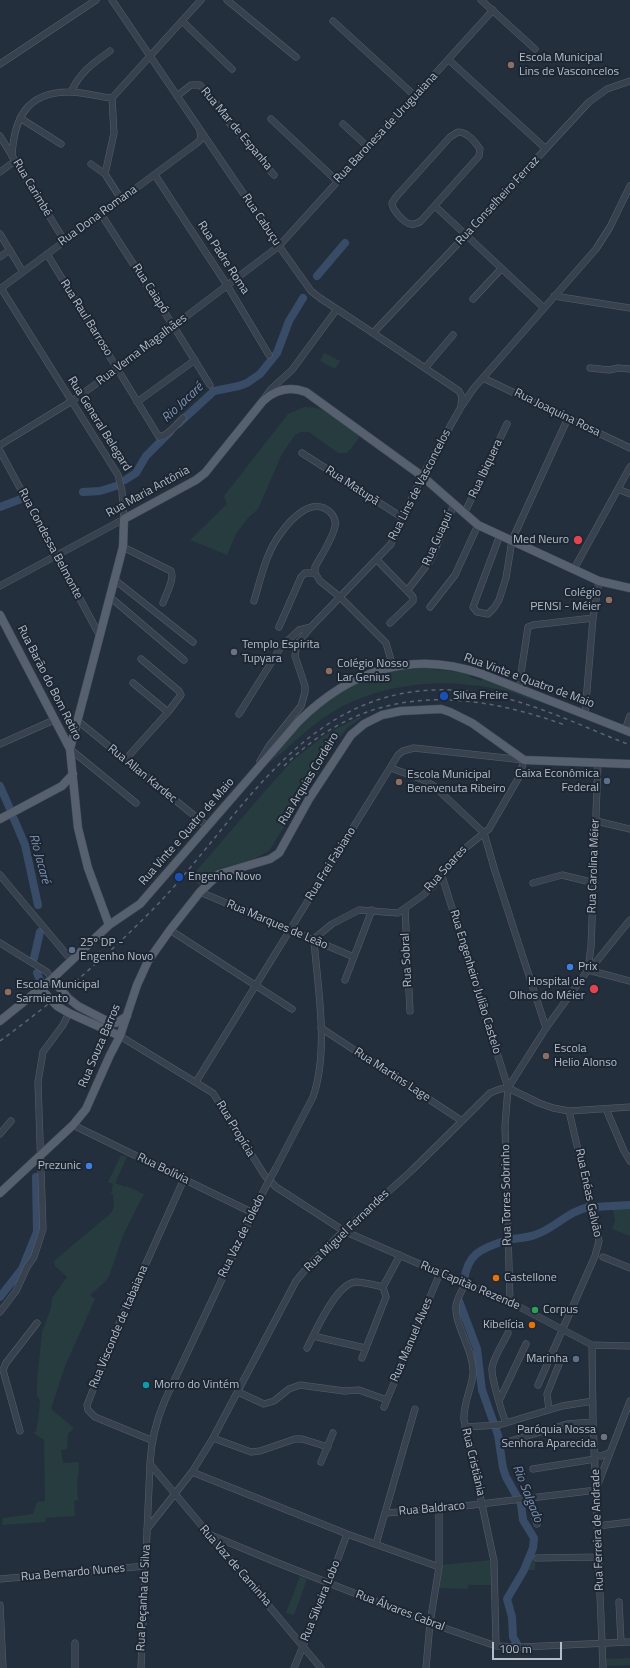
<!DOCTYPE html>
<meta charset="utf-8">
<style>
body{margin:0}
#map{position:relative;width:630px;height:1668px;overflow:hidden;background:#242f3e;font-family:"Titillium Web",sans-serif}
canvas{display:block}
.scale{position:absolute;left:492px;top:1642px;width:70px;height:18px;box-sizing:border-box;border:2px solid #b4bcc9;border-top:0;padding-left:5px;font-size:12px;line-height:14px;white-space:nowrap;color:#b4bcc9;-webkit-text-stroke:3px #1d2633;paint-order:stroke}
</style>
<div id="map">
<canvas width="630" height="1668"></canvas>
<div class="scale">100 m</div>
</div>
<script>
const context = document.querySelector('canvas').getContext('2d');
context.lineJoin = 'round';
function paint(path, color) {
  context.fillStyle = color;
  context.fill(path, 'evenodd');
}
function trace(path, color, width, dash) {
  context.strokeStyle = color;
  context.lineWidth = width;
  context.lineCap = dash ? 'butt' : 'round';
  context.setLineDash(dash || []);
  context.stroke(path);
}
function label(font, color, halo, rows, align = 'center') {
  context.font = font + ' "Titillium Web",sans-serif';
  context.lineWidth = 4;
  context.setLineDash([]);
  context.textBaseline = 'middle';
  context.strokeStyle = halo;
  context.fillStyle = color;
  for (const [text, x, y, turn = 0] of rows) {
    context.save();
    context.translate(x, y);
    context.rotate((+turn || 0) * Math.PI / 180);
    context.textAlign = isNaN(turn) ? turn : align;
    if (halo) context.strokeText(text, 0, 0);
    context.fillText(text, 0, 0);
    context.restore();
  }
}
paint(new Path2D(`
 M324,353L340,361L335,369L320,361Z
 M304,407C327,406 339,420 357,434L359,438L347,453H338L309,432H301L295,435L282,454L258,509L247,519L236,534L227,555L190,540L227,504L224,496L288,414Z
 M421,668L469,673L470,677L482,681L483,678L540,701C531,701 523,696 514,693C500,689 484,686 469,685C426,679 368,689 331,713C308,727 290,747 269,763C294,733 319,702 355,683C375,673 399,670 421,668Z
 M361,716V718L347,728L340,737L269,851L252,860L218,869L201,886L196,883L199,880L193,875L265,791L291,762L325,735Z
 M121,1155L127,1157L115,1183L125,1187L126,1186L144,1194L124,1233L109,1276L106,1281L90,1295L95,1299L65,1366L51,1409L74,1428L68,1434L67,1449L61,1450L63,1463L79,1462L78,1478H77L78,1500L74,1501L75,1516L46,1518L45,1522L2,1525L3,1518L33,1514L37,1502L45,1501L44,1440L33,1433L36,1431L38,1421L40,1400L37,1396V1381L42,1332L51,1308L52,1298L67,1277L55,1266L54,1261L111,1213L114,1207L113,1194H111L113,1184L108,1182Z
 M630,1204V1236L612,1229L615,1220L612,1205Z
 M519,1503H522L525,1521L533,1534H536L535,1570H522L533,1541L522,1522Z
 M491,1560V1585H468V1589L439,1588L441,1565Z
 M300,1576L307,1579L294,1615L286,1613Z
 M630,1658V1665L605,1666V1659Z`), '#263c3f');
trace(new Path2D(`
 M317,276L345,243
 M178,424L214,391L239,386L247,383L260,374L277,353L289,321L303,298
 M125,480L136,473L146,456L170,432
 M83,492L100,491L116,486
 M0,507L21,499
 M0,786L10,809
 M14,819L25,845L38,905
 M34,958L40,932
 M37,973L40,980
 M594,1207L630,1205
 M512,1239C523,1238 532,1237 542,1232C559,1224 570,1211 589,1207
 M464,1280C468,1254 480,1249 504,1241
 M0,1297L22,1269L37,1232L36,1177
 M459,1301L477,1349L482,1390L498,1435L503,1468L506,1477L521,1504L523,1520L534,1538L533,1548L524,1570L507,1599L512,1617L513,1637L517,1644`), '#394c67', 8);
const minor = new Path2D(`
 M112,0L279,246L311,291L320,298L373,333L459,391L462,397L461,405
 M227,0L296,57
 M481,0L535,49
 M182,21L232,69
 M333,21L415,96
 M449,60L546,149
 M0,64L96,0
 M71,92C80,72 92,64 110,51
 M177,96L191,85H200L216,103L230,124L274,175
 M112,98L201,0
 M112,98L114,133L105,174L121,199
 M20,118L61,144
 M271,119L337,181
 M343,124L369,148
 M458,132C468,132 475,142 480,149L479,156L421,221C418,223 415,225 411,224C405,224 392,210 392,203L396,197L450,137Z
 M0,136L64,240
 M12,156C14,118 27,92 69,92C84,92 98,97 112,98
 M91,164L105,174
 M0,172L15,161
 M155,175L227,285L269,355
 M435,206L544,308
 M101,214L174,327L210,385
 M0,234L23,272
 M47,254L159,437C168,436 177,424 183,418
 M0,257L10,250
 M0,289L197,143L201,139L200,131
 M554,296L630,308
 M473,299L501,269
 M373,333L466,235L589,102L607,89L630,81
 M425,368L453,335
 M590,368L609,370L618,368L630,369
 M483,378L630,448
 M265,397L271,389L292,370L337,309
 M137,402L195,360
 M0,445L72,401L117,369L279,246L493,10
 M0,451L100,636
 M302,453L403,518
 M618,489L630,494
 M464,514L507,424
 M500,535L473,607L477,612L488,614L494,608L499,600L506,578L512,540L568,418
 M123,547L171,571C175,579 166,594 163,603
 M377,560L413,597V601L390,623
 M574,569L630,467
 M115,580L193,642
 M0,586L124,519L122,491L118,475L1,288
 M407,591L430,561L454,505
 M110,597L184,660
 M254,601C261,578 266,552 281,533C291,519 312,496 330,512C334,516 336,521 335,526C333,538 321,556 315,567V573L320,581L340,597L386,643L393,667
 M430,607L455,575L478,525
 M279,627L301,577L305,573H315
 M133,683L168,712
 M522,689L520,680L528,627L533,625L593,618
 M239,714L281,647L299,630L311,627
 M585,714L593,618L599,581
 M78,721L207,826
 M625,730L630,716
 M0,744L54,720
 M70,749L136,803
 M125,760L168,712L181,695L179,691L141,659
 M260,761L269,746L301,706L305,692V686L295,656L297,644L311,627L391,544L422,476L461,407L474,388L596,249L610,227L630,186
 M391,768L424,780L434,786L484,833L495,871L546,1028
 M596,821L630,829
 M0,875L72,961
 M442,876L508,1088L505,1126L510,1302
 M533,883L562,875L595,883
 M200,892L354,957
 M405,909L410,1011
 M170,930L292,1009
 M0,943L47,972L52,979
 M588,970L591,947L598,762
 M588,970L630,981
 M345,980L372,910
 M321,1028L462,1121
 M120,1036L213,1093L265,1176L276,1187L344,1231L440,1273L510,1302L592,1345L630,1346
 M196,1082L398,755L403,751L414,748L524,760L519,777L489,829L458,854L433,886L422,896L398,913L359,910L332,924L315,938L314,941C318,989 329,1051 313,1097L276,1168
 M508,1088L546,1028L588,970L596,962L630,920
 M606,1109L624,1151L630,1161
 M73,1125L253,1213
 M0,1134L11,1121
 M603,1257L630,1268
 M466,1283C462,1290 457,1298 456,1306C454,1325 475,1352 473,1375C471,1390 463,1404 464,1420L494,1561L496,1646
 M383,1287L400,1255
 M0,1312L16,1291L27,1267L34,1257L43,1229L38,1082L43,1052L63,1025L69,1013
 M592,1345L593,1422L603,1668
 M307,1348L313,1336
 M365,1348L313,1336C320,1322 338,1284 355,1282C363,1282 375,1285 383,1287
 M362,1358L386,1297L383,1287
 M538,1385L595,1256L599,1241L569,1111
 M238,1392L264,1404L274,1401L289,1389L300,1385L344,1391L359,1390L387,1400
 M499,1401L526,1344
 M384,1407L440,1273
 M549,1409L547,1394L559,1364
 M506,1423C502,1413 491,1377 492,1368C494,1356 503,1344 508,1333
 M465,1427L499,1425L562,1406L593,1401
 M20,1431L3,1370L6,1363L37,1323
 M213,1438L251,1452L260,1451L295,1439H302L328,1447
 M151,1440L95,1417L88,1410L87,1405L121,1319L184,1179
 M507,1442L567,1424L593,1422
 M594,1454L601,1456L609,1453
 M321,1462L333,1433
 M150,1464L321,1668
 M533,1469L595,1459
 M192,1472L347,1534L439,1567
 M598,1484L630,1401
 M528,1498L537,1524
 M386,1513L439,1509L597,1490
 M598,1526L630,1522
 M147,1529L192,1472L213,1438L296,1281C329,1240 371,1208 409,1173C436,1147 463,1120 490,1093L500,1089L508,1088L539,1103L553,1108L569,1111L630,1107
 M206,1533L278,1563L430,1623L496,1646L522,1647L630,1642
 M376,1544L415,1409
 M537,1558L599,1557
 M0,1579L146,1566
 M619,1602L621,1642
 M0,1605L3,1668
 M75,1643V1668
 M141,1668L150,1464C151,1441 156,1421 165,1400L265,1188
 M294,1668L329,1583L347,1534
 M426,1668L430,1623L439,1567V1509`);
const major = new Path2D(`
 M0,615L70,749L78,828L88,868L109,925
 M70,749L123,547L124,519L196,480L205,473L263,401C276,389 290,386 306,392L422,476L478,525L599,581L630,588
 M0,819L62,786L73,774
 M52,979L68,998L78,1006L109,1022L116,1023L127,1016
 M41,989L57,1006L69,1013L120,1036
 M0,1021L52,979L109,925L140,904L298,722C349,671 411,649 482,674L630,732
 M0,1193L73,1125L86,1109L110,1055L120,1036L137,985L148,961L170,930L200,892L219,874L270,859L279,853L309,799L351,735L364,724L382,715L401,711L441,709L450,712L472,723L524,760L630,764`);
trace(minor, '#565f6c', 7);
trace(major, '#414a57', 9);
trace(minor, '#38414e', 6);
trace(major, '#56606e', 8);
trace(new Path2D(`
 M284,766C367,684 462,688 565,725
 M0,1041C56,1000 111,953 159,903C245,812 307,684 452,690C514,692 573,723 630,745`), '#5a6575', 1.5, [4, 4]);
const minorBridge = new Path2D(`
 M265,1188L276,1168`);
trace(minorBridge, '#565f6c', 7, []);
trace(minorBridge, '#38414e', 6);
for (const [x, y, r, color] of [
 [511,65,4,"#8d6e63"],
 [578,540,5,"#e0444e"],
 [609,600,4,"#8d6e63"],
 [234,652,4,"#6b7280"],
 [329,671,4,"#8d6e63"],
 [444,696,5,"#1a4fb4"],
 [607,781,4,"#5c6f8a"],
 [399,782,4,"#8d6e63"],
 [179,877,5,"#1a4fb4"],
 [72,950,4,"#5c6f8a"],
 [570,967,4,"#3f7fe0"],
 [594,989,5,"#e0444e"],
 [8,992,4,"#8d6e63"],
 [546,1056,4,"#8d6e63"],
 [89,1166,4,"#3f7fe0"],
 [496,1278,4,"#e8710a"],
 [535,1310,4,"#2e9e5b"],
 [532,1325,4,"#e8710a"],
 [576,1359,4,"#5c6f8a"],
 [146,1385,4,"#0f9aa8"],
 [604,1437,4,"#6b7280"]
]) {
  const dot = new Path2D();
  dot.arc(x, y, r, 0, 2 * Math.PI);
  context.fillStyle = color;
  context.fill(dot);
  trace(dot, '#1d2633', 1.5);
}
label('12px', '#b4bcc9', '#1d2633', [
 ["Escola Municipal",519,58],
 ["Lins de Vasconcelos",519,72],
 ["Med Neuro",569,540,"right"],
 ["Colégio",601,593,"right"],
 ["PENSI - Méier",601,607,"right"],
 ["Templo Espirita",242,645],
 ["Tupyara",242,659],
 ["Colégio Nosso",337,664],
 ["Lar Genius",337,678],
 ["Silva Freire",453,696],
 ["Caixa Econômica",599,774,"right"],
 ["Federal",599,788,"right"],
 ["Escola Municipal",407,775],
 ["Benevenuta Ribeiro",407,789],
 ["Engenho Novo",188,877],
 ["25º DP -",80,943],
 ["Engenho Novo",80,957],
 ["Prix",578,967],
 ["Hospital de",585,982,"right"],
 ["Olhos do Méier",585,996,"right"],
 ["Escola Municipal",16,985],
 ["Sarmiento",16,999],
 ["Escola",554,1049],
 ["Helio Alonso",554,1063],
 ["Prezunic",81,1166,"right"],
 ["Castellone",504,1278],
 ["Corpus",543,1310],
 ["Kibelícia",524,1325,"right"],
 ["Marinha",568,1359,"right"],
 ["Morro do Vintém",154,1385],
 ["Paróquia Nossa",596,1430,"right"],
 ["Senhora Aparecida",596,1444,"right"]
], 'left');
label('12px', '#b4bcc9', '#1d2633', [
 ["Rua Baronesa de Uruguaiana",386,128,-47],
 ["Rua Mar de Espanha",236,129,50],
 ["Rua Carimbé",32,188,59],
 ["Rua Conselheiro Ferraz",498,201,-47],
 ["Rua Dona Romana",98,216,-36],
 ["Rua Cabuçu",261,220,56],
 ["Rua Padre Roma",223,258,57],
 ["Rua Caiapó",150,289,57],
 ["Rua Raul Barroso",86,318,58],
 ["Rua Verna Magalhães",142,350,-37],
 ["Rua Joaquina Rosa",557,413,26],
 ["Rua General Belegard",99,424,58],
 ["Rua Ibiquera",486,469,-65],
 ["Rua Lins de Vasconcelos",420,485,-63],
 ["Rua Matupã",352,486,33],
 ["Rua Maria Antônia",148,492,-29],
 ["Rua Guapuí",438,539,-66],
 ["Rua Condessa Belmonte",50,544,62],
 ["Rua Vinte e Quatro de Maio",529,681,20],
 ["Rua Barão do Bom Retiro",49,683,63],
 ["Rua Allan Kardec",142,774,39],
 ["Rua Arquias Cordeiro",309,779,-59],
 ["Rua Vinte e Quatro de Maio",187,832,-49],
 ["Rua Frei Fabiano",331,864,-58],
 ["Rua Carolina Méier",594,866,-88],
 ["Rua Soares",446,869,-48],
 ["Rua Marques de Leão",277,925,23],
 ["Rua Sobral",407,960,-93],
 ["Rua Engenheiro Julião Castelo",475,982,73],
 ["Rua Souza Barros",100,1046,-67],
 ["Rua Martins Lage",392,1075,33],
 ["Rua Propícia",235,1129,59],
 ["Rua Bolívia",163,1169,26],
 ["Rua Enéas Galvão",588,1193,78],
 ["Rua Torres Sobrinho",507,1195,-91],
 ["Rua Miguel Fernandes",347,1231,-44],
 ["Rua Vaz de Toledo",242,1236,-64],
 ["Rua Capitão Rezende",470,1286,23],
 ["Rua Visconde de Itabaiana",119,1327,-67],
 ["Rua Manuel Alves",412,1340,-67],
 ["Rua Cristiânia",473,1462,77],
 ["Rua Baldraco",432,1509,-5],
 ["Rua Ferreira de Andrade",598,1530,-92],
 ["Rua Vaz de Caminha",235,1566,49],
 ["Rua Bernardo Nunes",73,1573,-5],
 ["Rua Peçanha da Silva",144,1598,-87],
 ["Rua Silveira Lobo",321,1601,-68],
 ["Rua Álvares Cabral",400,1611,21]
]);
label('italic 13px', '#7c92b1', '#1d2633', [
 ["Rio Jacaré",183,403,-43],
 ["Rio Jacaré",39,859,75],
 ["Rio Salgado",527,1494,68]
]);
</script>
